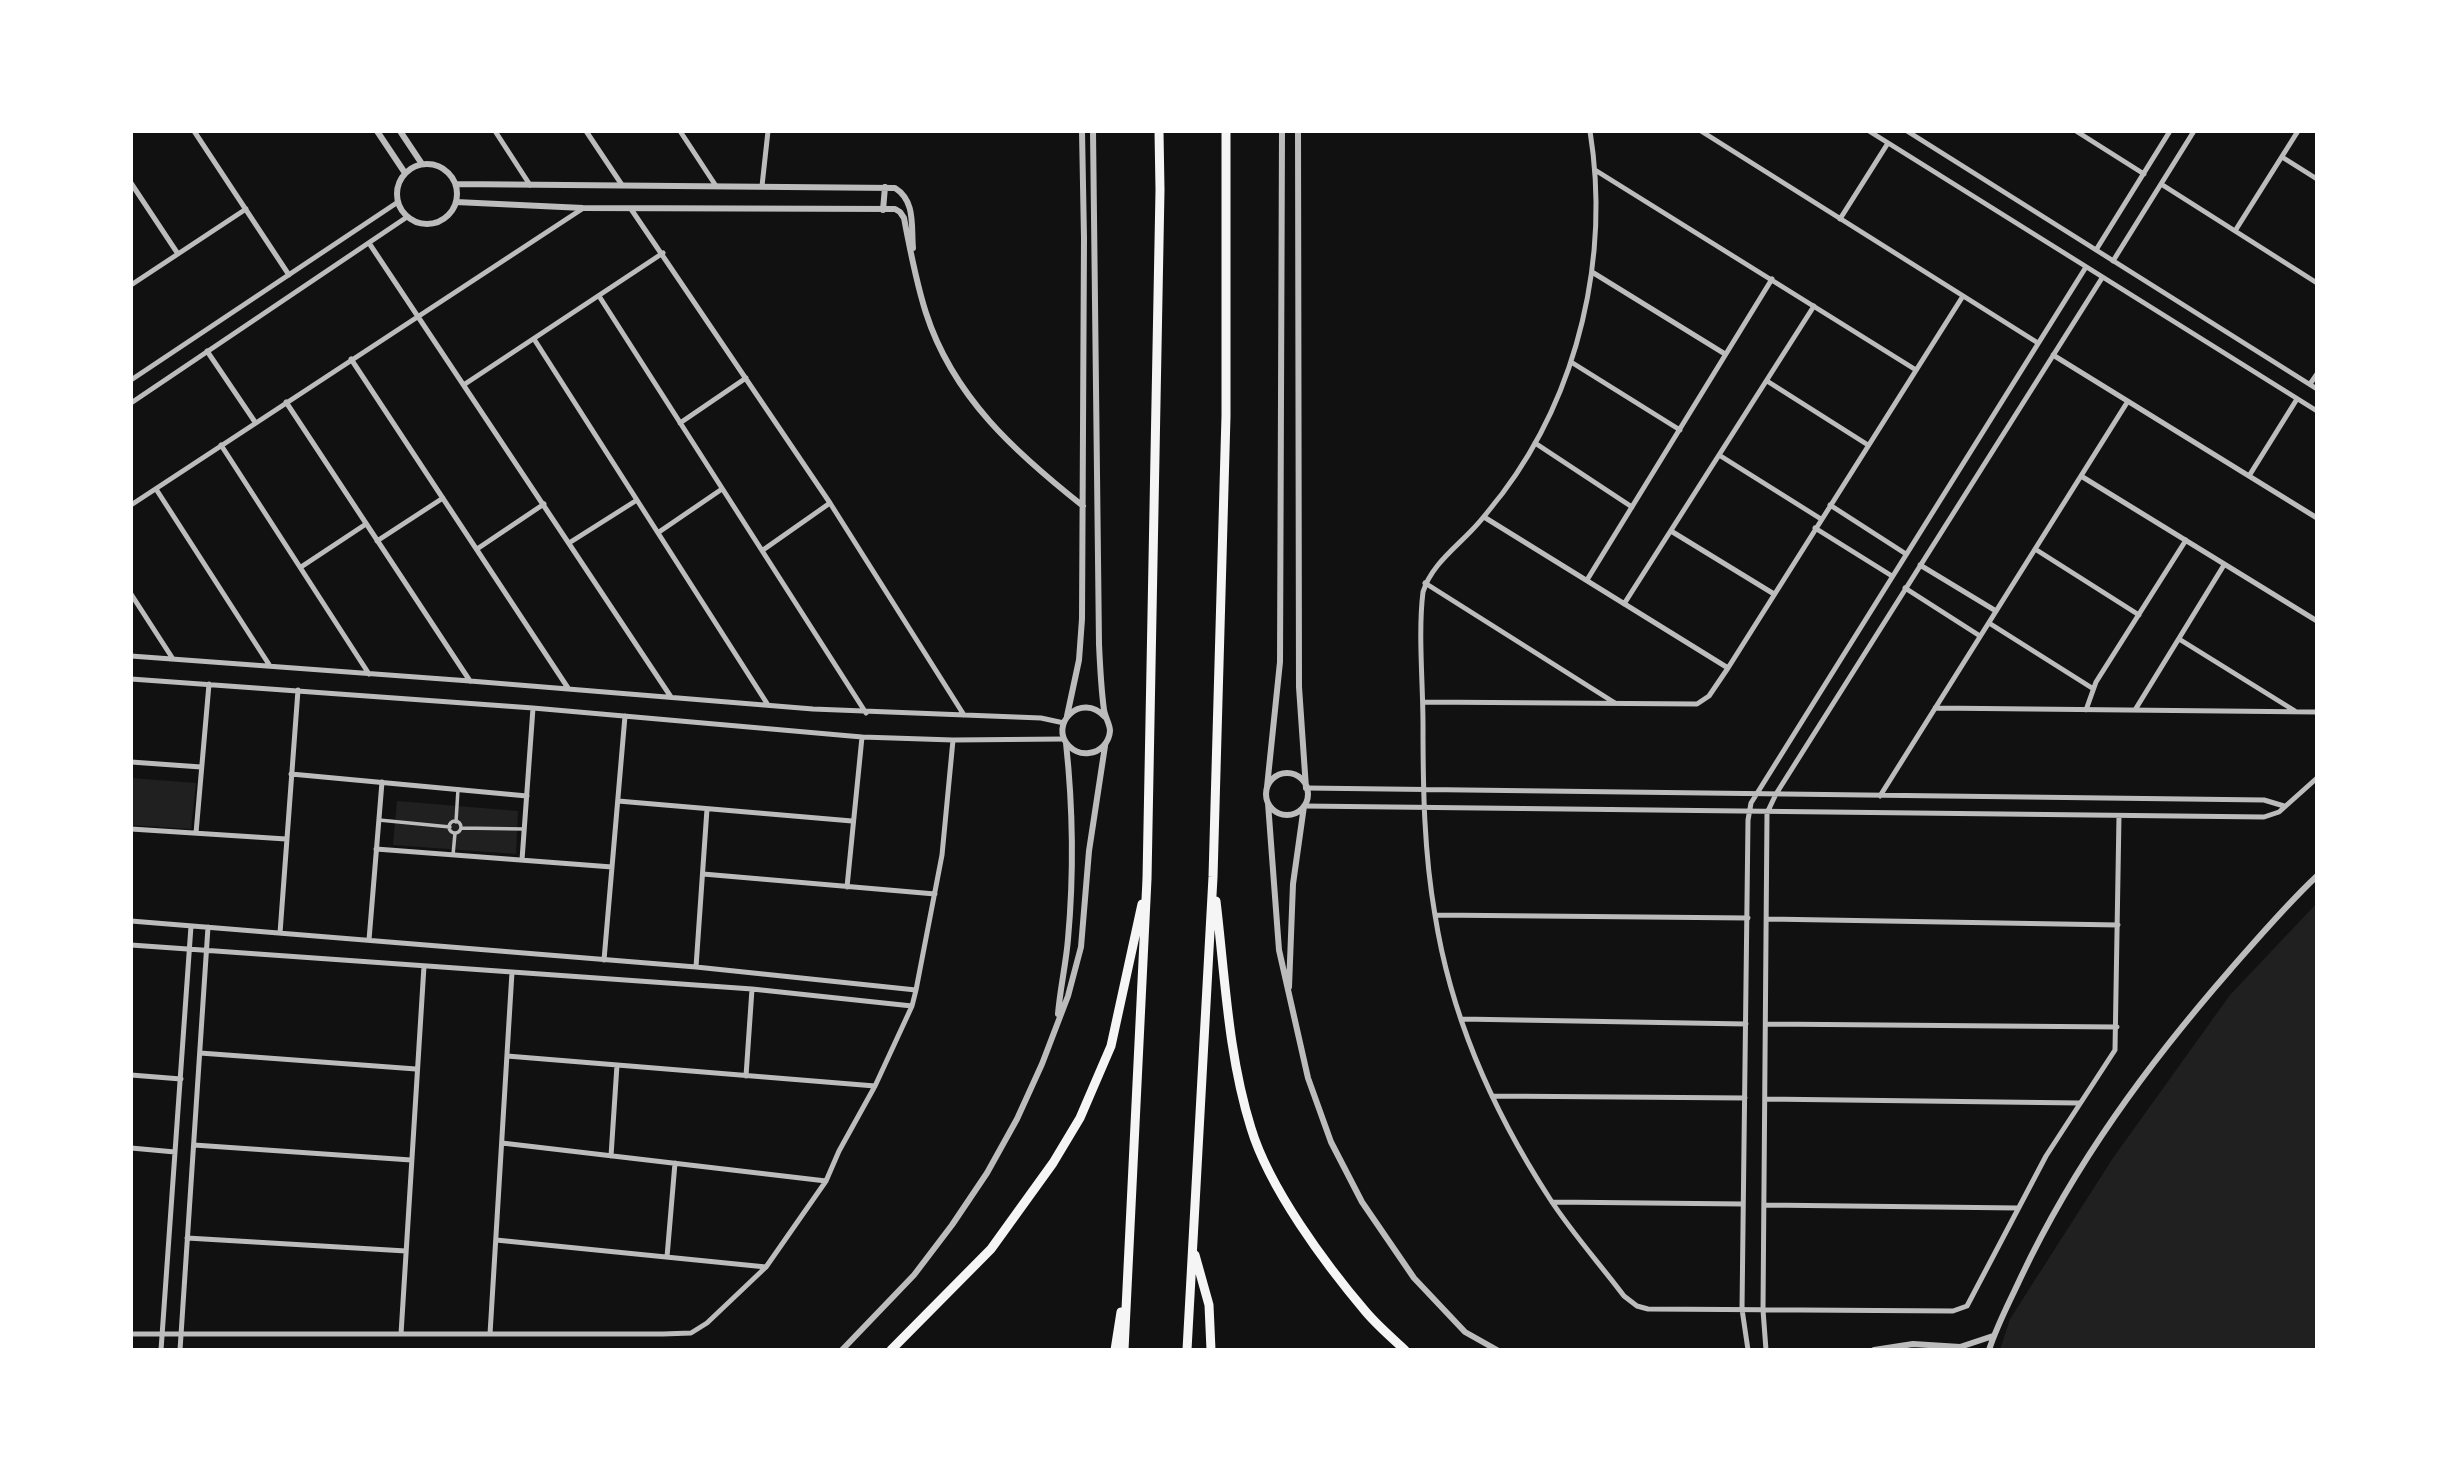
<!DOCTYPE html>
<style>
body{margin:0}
#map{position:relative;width:2448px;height:1481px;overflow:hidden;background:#111;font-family:"DejaVu Sans",sans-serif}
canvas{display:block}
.frame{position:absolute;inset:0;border:133px solid #fff;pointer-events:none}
</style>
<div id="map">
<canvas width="2448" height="1481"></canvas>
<div class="frame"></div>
</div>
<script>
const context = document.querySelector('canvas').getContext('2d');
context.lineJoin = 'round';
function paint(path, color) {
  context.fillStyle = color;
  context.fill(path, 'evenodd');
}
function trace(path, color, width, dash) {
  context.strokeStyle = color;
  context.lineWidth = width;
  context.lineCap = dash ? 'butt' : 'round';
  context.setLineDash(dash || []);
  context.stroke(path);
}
paint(new Path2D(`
 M131,778L196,783L191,829L131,825Z
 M397,801L518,811L516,854L393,845Z
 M2317,903V1350H2000L2010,1319L2113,1158L2230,995Z`), '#202020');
trace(new Path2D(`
 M379,820L450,827
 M449 827a6 6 0 1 1 12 0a6 6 0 1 1-12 0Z
 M456,822L458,789
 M461,828L524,829
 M453,855L455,833`), '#bcbcbc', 3.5);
trace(new Path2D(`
 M194,131L289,275
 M495,131L530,185
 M586,131L622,185
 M680,131L716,186
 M1590,131C1610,256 1579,392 1502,494C1492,506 1483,519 1472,530C1453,550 1431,566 1423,592C1418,632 1423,683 1423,725C1423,789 1424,852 1435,915C1451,1017 1494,1113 1550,1199C1572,1233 1600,1264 1624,1296L1637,1306L1648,1309L1953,1311L1967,1306L2046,1156L2115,1050L2119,816
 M1701,131L2038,343
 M1869,131L2317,411
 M1907,131L2317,389
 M2076,131L2144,174
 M2282,157L2317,179
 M1595,170L1916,370
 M131,183L178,254
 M2161,184L2317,283
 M762,186L768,131
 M631,209L830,503L964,715
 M1840,219L1888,143
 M2235,231L2298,131
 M369,243L671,697
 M2096,250L2170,131
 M2113,261L2194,131
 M1592,272L1725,354
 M131,285L246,209
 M599,296L866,713
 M534,339L768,705
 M207,351L255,422
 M2053,355L2317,518
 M351,359L568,688
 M1571,362L1680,430
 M131,380L398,202
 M1767,381L1868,445
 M465,384L663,253
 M2310,384L2317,374
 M286,402L470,681
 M131,403L407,217
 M680,423L746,378
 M1535,443L1632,507
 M221,445L369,674
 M1719,455L1821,519
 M2081,476L2317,621
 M2249,476L2297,399
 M156,489L270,666
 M131,505L582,209
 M1830,505L1906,554
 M1484,517L1728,668
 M1815,528L1892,576
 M1671,531L1774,594
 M659,532L722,489
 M377,541L443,498
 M569,543L637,500
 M477,549L544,504
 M2035,549L2139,615
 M763,550L830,503
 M1920,565L1996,611
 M301,567L366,524
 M1587,580L1772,279
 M1425,583L1615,703
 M1905,588L1980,636
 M131,594L173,659
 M1624,604L1814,306
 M1989,623L2092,688
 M2179,639L2295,711
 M131,656L470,681L813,709L1041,718L1064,723
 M131,679L533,708L862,737L953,740L1064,739
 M1423,702L1697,704L1709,696L1728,668L1963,296
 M1935,708L2317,712
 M2086,710L2096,682L2186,540
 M2135,710L2224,565
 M131,762L201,767
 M291,774L527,796
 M1306,788L2264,800L2284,806
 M1880,796L2128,401
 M618,801L852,821
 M1304,806L2264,817L2279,812L2317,778
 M131,829L286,839
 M196,833L209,684
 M376,849L612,867
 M522,860L533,708
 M703,874L935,894
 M847,887L862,737
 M1435,915L1748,918
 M1768,919L2118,925
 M131,921L696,967L916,990
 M280,933L298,690
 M369,940L382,782
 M131,945L752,989L912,1006
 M604,960L625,716
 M696,967L707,809
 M1461,1019L1746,1024
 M1767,1024L2117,1027
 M200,1053L416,1069
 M507,1056L875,1086
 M131,1075L181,1079
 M746,1076L752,989
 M1492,1096L1745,1098
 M1765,1099L2079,1103
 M502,1143L826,1181
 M194,1145L411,1160
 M131,1148L175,1152
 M611,1156L617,1065
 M1552,1202L1743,1204
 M1765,1205L2018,1208
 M187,1238L406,1251
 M496,1240L766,1267
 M667,1257L675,1163
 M131,1334H663L691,1333L707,1323L766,1267L826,1181L839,1151L875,1086L912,1006L916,990L942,855L953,740
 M401,1334L424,966
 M490,1334L512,972
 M161,1350L191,926
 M180,1350L208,927
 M1748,1350L1742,1309L1748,820L1751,803L2086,267
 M1766,1350L1763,1310L1767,813L1776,794L2102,278`), '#bcbcbc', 5);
trace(new Path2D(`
 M377,131L405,173
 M400,131L422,164
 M1093,131L1099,644C1100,666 1101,688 1104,710C1105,717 1110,724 1110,731C1109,743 1100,752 1089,753C1082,754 1075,752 1069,746C1048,725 1081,691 1105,717
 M1298,131L1299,687L1306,788
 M397 194a30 30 0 1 1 60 0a30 30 0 1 1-60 0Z
 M456,184L895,188C916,201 911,227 913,248
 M456,202L583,208L895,209L900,212L904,218C910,250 916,282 926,313C953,397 1016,453 1083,506
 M883,210L885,187
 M1067,716L1079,660L1082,619L1084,238L1082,131
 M1266 794a21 21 0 1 1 42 0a21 21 0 1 1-42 0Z
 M1267,787L1280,662L1282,131
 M1268,803L1279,950L1308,1078L1331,1142L1362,1202L1414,1278L1465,1332L1497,1350
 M1289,987L1293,884L1304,806
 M1058,1014C1060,989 1066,964 1068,939C1074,873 1073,808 1066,743
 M842,1350L914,1275L952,1225L987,1173L1017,1119L1042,1064L1068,996L1081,947L1089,851L1105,746
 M1874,1350L1913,1344L1960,1347L1993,1336
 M1989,1350C1997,1325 2010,1301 2021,1277C2075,1163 2148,1064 2230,970C2258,938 2286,905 2317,876`), '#bcbcbc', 6);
trace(new Path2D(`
 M1216,901C1225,976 1228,1055 1251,1128C1269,1188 1326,1265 1366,1312C1378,1326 1392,1338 1405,1350
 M1195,1255L1209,1305L1211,1350
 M891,1350L991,1249L1053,1163L1080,1118L1111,1046L1142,904
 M1115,1350L1121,1312
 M1124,1350L1147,879L1160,190L1159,131
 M1187,1350L1213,877L1226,416V131`), '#f5f5f5', 9);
</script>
